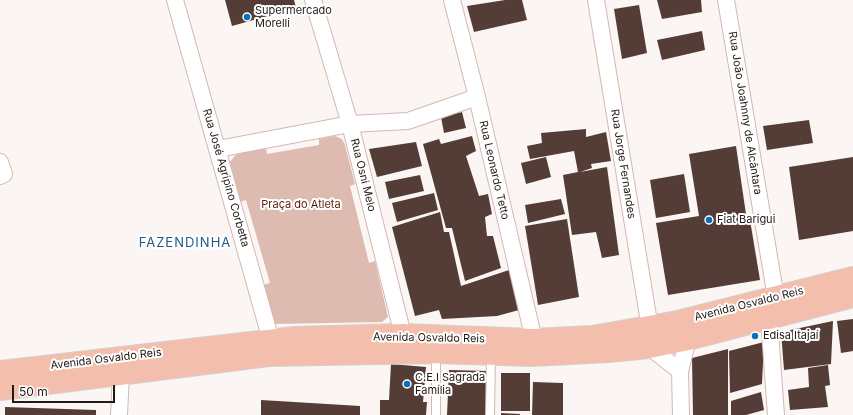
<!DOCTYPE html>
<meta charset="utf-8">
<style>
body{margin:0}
#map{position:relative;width:853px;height:415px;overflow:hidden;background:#fbf5f4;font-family:Inter,sans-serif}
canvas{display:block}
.scale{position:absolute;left:12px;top:385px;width:103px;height:18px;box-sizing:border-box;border:2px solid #231a16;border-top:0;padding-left:5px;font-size:12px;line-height:14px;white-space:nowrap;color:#231a16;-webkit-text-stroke:3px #fff;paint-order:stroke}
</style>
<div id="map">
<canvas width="853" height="415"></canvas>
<div class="scale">50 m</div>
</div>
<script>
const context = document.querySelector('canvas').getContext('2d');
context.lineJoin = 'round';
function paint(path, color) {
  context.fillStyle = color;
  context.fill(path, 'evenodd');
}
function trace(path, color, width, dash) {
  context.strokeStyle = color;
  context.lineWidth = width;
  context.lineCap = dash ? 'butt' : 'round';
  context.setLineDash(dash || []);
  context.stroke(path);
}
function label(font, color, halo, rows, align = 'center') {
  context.font = font + ' Inter,sans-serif';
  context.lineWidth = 4;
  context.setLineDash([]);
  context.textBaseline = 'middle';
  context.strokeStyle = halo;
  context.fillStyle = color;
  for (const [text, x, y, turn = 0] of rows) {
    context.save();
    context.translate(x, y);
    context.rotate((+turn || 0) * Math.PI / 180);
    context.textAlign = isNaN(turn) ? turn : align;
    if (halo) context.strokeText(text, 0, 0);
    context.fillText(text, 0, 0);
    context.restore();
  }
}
paint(new Path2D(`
 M335,136L342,139L345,145L355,184L350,186L369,263L375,261L388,317L382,322L274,324L263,285L270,283L246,200L240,202L230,162L238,152L266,148L267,154L319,145V139Z`), '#ddbbb0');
paint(new Path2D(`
 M225,0H294L296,8L232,26Z
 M505,0H522L527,20L474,32L467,6Z
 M657,0H701L702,12L662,19Z
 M639,5L647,53L622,59L614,9Z
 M702,31L705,50L662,60L657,40Z
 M462,112L466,128L444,133L441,117Z
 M809,120L813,143L767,150L763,126Z
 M586,129V137L606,132L611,161L591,164L592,168L580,172L607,167L619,255L602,258L596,232L572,235L563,175L578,172L574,151L530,159L527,146L542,143L541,133Z
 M472,136L476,151L466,156L479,196L488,194L492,214L485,217L487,236H493L501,268L465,281L452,228H446L423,144L439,139L441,144Z
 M416,142L422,166L377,177L369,149Z
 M736,146L747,221L750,220L760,280L668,295L656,223L699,216L689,154Z
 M546,157L551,177L526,184L521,163Z
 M853,157V231L799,240L789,167Z
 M684,174L690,212L656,218L650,180Z
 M420,175L424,191L389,199L385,182Z
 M434,193L438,210L397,222L392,203Z
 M561,199L565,214L528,223L525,205Z
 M440,212L444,232H449L461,286L509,270L519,310L497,316L442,319L439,310L415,316L392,227Z
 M567,219L579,297L538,305L525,226Z
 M853,319V351L841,353L837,321Z
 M833,321L831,364L784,370L781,332Z
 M764,342L762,384L730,393L729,351Z
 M728,349V415H693L692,358Z
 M391,364L426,367L423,402H427L426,415H380V400H389Z
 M828,365L830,385L825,386L828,407L790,410L788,390L809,387L808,368Z
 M449,370L488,371L486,415H447Z
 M501,373H530V411H501Z
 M533,382L563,383V415H532Z
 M761,392L764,410L746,415H731V401Z
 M261,400L360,406V415H261Z
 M5,407L96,410V415H5Z
 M501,413L520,414V415H501Z`), '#533d36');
const service = new Path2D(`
 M436,415V353
 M490,415L491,355`);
const minor = new Path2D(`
 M175,0L274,351
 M313,0L350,124L403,335V344
 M452,0L477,97L534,340
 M596,0L650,328
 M726,0L776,298
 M218,149L350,124L408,121L477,97
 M0,162L4,174L0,176
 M769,318L776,415
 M649,347L680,371
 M119,415L121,373
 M681,415L680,371L688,339`);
const primary = new Path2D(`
 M0,372L294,338L403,335L534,340L592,337L678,322L853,278
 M0,389L269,355L436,352L532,355L609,351L649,347L688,339L853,296`);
trace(service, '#d4b9b1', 10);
trace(minor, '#d4b9b1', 18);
trace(primary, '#d3d1d0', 24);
trace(service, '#fff', 8);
trace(minor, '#fff', 16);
trace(primary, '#f4bead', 22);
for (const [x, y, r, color] of [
 [247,17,4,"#0870bb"],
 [709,220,4,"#0870bb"],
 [755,336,4,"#0870bb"],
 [407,384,4,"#0870bb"]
]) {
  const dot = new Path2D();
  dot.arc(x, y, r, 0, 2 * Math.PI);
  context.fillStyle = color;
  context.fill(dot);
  trace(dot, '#fff', 1.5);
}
label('11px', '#231a16', '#fff', [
 ["Supermercado",255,11],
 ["Morelli",255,24],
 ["Fiat Barigui",717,220],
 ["Edisa Itajaí",763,336],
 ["C.E.I Sagrada",415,378],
 ["Família",415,391]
], 'left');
label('11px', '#231a16', '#fff', [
 ["Rua João Joahnny de Alcântara",745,113,81],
 ["Rua Jorge Fernandes",623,164,81],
 ["Rua Leonardo Tetto",494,170,77],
 ["Rua Osni Melo",363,175,76],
 ["Rua José Agripino Corbetta",226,178,74],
 ["Avenida Osvaldo Reis",749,304,-14],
 ["Avenida Osvaldo Reis",429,338,1],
 ["Avenida Osvaldo Reis",106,359,-7]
]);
label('11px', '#5a1e08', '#fff', [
 ["Praça do Atleta",301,205]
]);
context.letterSpacing = '1px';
label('13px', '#21598b', '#fff', [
 ["FAZENDINHA",185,243]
]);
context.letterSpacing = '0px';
</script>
